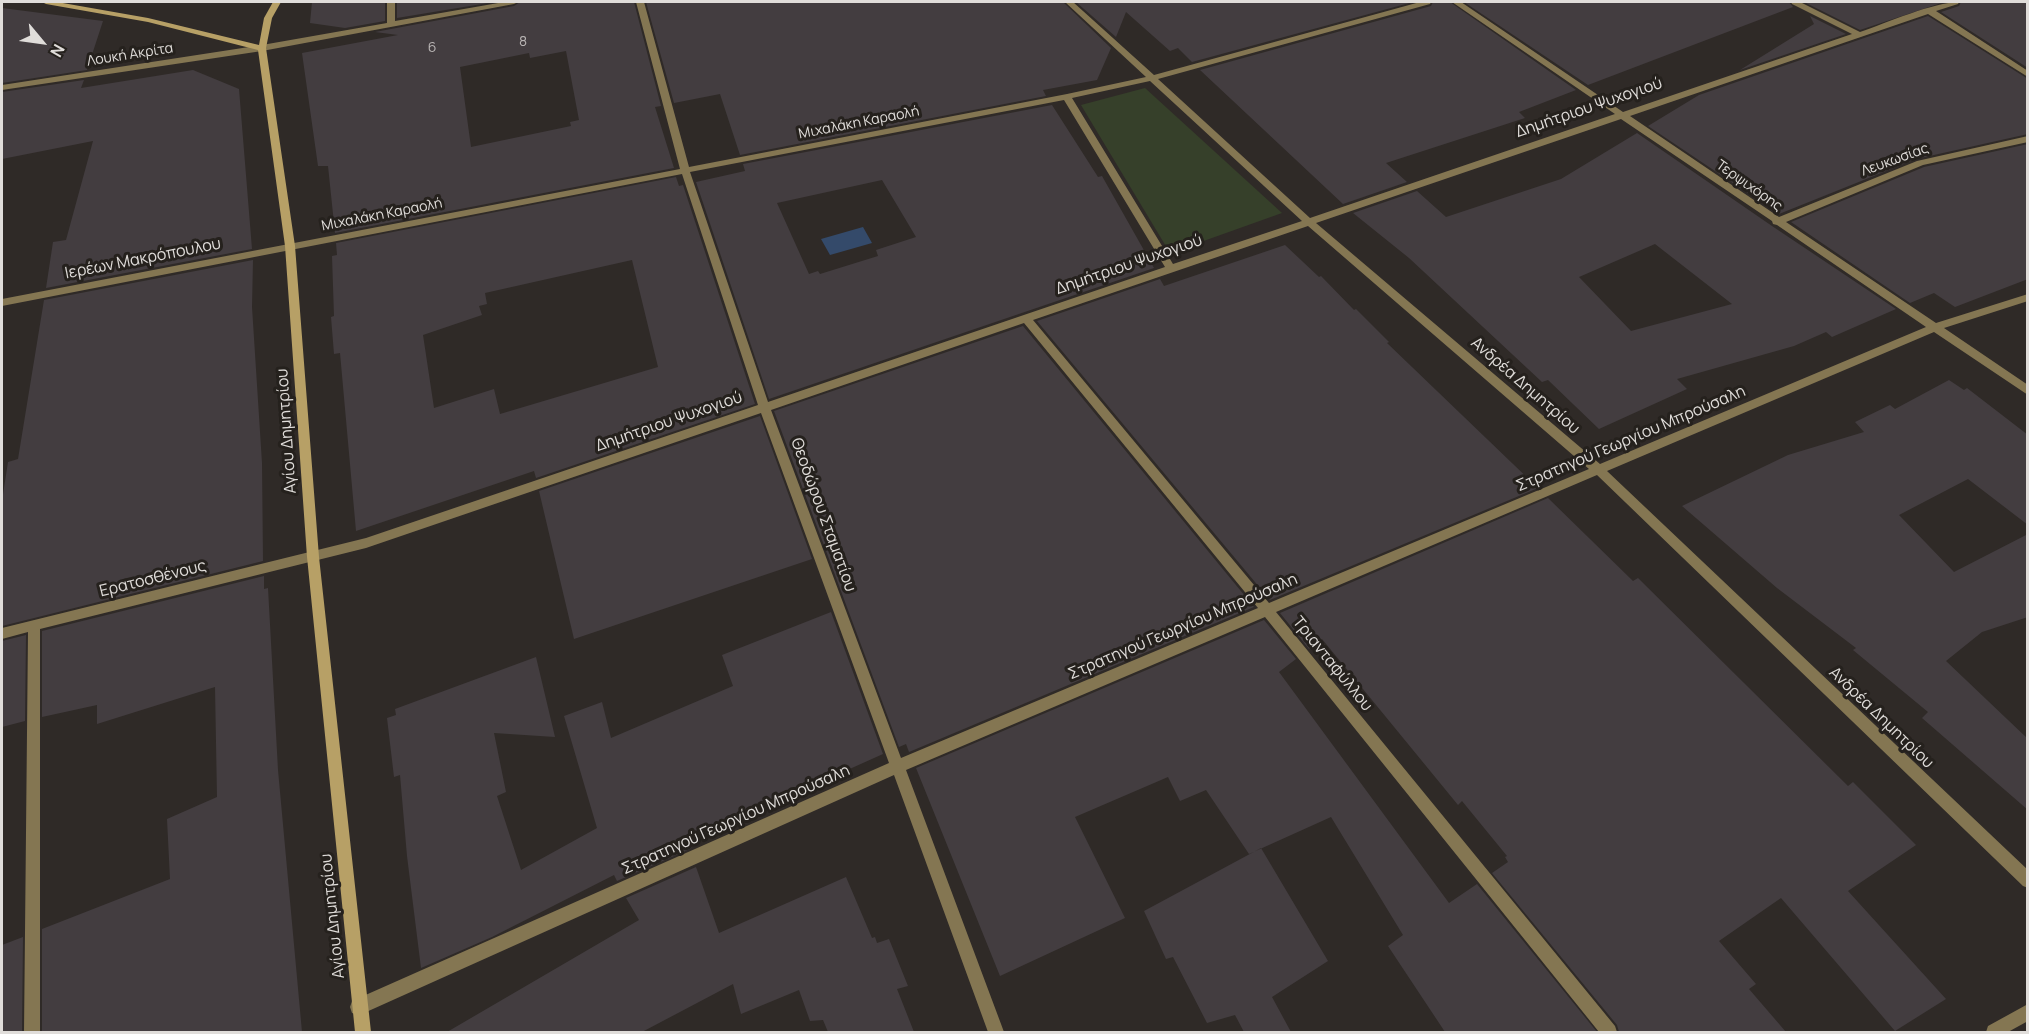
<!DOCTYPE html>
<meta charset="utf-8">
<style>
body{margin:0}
#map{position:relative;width:2029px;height:1034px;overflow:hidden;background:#2f2a27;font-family:Manrope,sans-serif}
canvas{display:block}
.frame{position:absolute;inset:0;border:3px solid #e0ddda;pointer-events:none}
.north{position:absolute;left:12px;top:12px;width:60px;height:60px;-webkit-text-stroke:4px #25211d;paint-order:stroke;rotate:119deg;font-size:16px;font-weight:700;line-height:24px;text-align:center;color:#e0ddda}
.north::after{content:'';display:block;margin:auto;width:21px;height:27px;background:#e0ddda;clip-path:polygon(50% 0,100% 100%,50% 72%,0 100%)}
</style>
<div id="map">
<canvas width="2029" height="1034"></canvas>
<div class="frame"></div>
<div class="north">N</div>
</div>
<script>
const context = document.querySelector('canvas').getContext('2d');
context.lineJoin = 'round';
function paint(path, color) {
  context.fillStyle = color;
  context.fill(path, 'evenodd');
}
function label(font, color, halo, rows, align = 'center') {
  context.font = font + ' Manrope,sans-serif';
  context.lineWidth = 6;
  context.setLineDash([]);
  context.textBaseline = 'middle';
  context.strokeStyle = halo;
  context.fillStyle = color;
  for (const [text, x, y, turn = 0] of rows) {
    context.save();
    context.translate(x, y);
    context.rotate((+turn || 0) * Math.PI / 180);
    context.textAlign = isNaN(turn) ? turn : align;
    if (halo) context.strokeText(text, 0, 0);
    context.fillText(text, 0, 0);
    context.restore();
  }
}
paint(new Path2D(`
 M1145,88L1282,213L1170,253L1081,105Z`), '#36402a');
paint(new Path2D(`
 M863,227L872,243L830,255L821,239Z`), '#344a6a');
paint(new Path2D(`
 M312,2H385V21L345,28L310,23Z
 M397,2H494L397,18Z
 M520,2H634L661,106L655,107L674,168L335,233L328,166H318L302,53L398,35L375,32L514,6ZM566,51L579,120L570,122L571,126L471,147L460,67L529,53L530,58Z
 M646,2H1063L1111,48L1097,80L1043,90L1046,96L740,155L720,94L674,103Z
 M1076,2H1413L1192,62L1178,48L1170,51L1126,12L1116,37Z
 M1433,2H1450L1576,90L1519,112L1525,118L1386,163L1407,182L1343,204L1200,70L1431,6Z
 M1464,2H1789L1793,7L1588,85Z
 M1804,2H1944L1860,30Z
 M1961,2H2028V68L1941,12L1959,6Z
 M2,8L103,21L87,70L2,83Z
 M1810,16L1846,34L1740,70L1814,24Z
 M1928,16L2028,79V134L1916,159L1779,214L1648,126L1699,95Z
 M193,70L239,89L252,249L46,288L53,242L66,240L93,141L2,159V92L84,80L81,88Z
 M1052,105L1098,177L1102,176L1154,268L769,399L696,182L745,171L743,164ZM882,180L916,237L876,250L878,256L820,274L818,271L809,274L777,203Z
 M1637,133L1772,226L1896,309L1832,337L1826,332L1794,346L1677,379L1687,389L1599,429L1548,380L1542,382L1409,258L1353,213L1417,191L1446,217L1561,179ZM1655,244L1732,304L1631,331L1579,277Z
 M2028,144V279L1955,307L1934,293L1910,303L1791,222L1924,167Z
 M676,177L679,186L683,185L755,404L536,478L534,471L356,531L340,353L334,354L331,317L334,316L332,256L337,255L336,243ZM632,260L658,367L500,414L494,389L434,408L423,335L482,315L479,306L487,304L485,293Z
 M1285,245L1319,277L1321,276L1354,310L1356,309L1389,342L1387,343L1538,488L1270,600L1037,321L1160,279L1164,286Z
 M253,260L252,307L262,463L263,561L2,626V501L8,462L18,459L44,300Z
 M1023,326L1254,607L909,752L906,744L899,747L774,411Z
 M1949,380L1964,390L1967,388L2028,435V525L1968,479L1899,515L1954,572L2028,534V617L1982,632L1946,661L2028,739V810L1922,718L1928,712L1853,650L1856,648L1777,588L1682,506L1788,455L1864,432L1855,422L1890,405L1895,409Z
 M760,416L812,559L574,639L539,491Z
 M1548,498L1633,581L1638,578L1848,786L1853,782L1916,845L1848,891L1946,999L1895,1031L1781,898L1719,941L1756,984L1749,989L1786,1032H1619L1617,1025L1492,873L1508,862L1505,857L1507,856L1462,801L1458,805L1322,639L1309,649L1280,613Z
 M264,576V589L268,588L278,770L302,1032H42V929L170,879L167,819L217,797L215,687L97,724V705L42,717V631Z
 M831,612L883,754L689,841L692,847L690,849L617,881L614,875L492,937L421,968L407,856L400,775L394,777L387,718L396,715L395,709L536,657L555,737L494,733L506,792L497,796L521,870L597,828L564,716L602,702L611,738L733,686L722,655Z
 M1264,620L1296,659L1279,672L1449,903L1477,884L1597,1032H1445L1388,946L1403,935L1331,817L1249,854L1206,790L1180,801L1168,777L1075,817L1125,918L1000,976L916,768Z
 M26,635L25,721L2,727V641Z
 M1261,848L1328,961L1272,997L1291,1032H1244L1235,1015L1207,1023L1173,957L1166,959L1144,911Z
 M696,867L719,933L846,877L872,938L875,937L877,943L889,939L908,986L897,989L914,1032H828L823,1020L810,1021L799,990L741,1014L733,984L642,1032H447L639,920L626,898Z
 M23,937L22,1032H2V945Z`), '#433d40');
paint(new Path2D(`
 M387,2H395V21L504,2H518L514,4L262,51L2,90V85L262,45L387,23Z
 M636,2H644L689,167L1067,94L1146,77L1065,2H1073L1154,75L1420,2H1431L1430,4L1158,79L1310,218L1615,114L1452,2H1461L1623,112L1852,34L1792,4L1791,2H1800L1860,32C1886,23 1934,2 1959,2L1958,4L1936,11L2028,71V77L1928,14L1630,116L1779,217L1917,161L2028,136V142L1923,165L1786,222L1936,323L2028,294V301L1944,328L2028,385V395L1934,332L1607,471L2028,870V888L2023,886L1597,475L1276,612L1615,1026L1617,1032H1599L1265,617L906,770L1004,1032H988L894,775L364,1013L358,1015L352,1013L350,1007L352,1001L889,763L761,413L366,548L40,629V1032H24L28,632L2,639V628L366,538L758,405L682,174L2,306V299L680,169ZM1150,81L1302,221L1173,264L1072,98ZM1064,100L1165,267L768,402L690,172ZM1621,119L1772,221L1773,224L1777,225L1926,327L1600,464L1316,223ZM1308,226L1589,469L1269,603L1033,320ZM1024,323L1258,608L901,758L771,410Z
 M2028,1004V1021L2008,1032H1986L1988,1026Z`), '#847652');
paint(new Path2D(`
 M42,2H57L148,18L259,45L264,18L273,2H281L272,18L266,48L295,246L319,557L371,1032H355L307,557L285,246L258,50L148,22L46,4Z`), '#b7a066');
label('14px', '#b9b5b4', null, [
 ["8",523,42],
 ["6",432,48]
]);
label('14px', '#e0ddda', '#25211d', [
 ["Λουκή Ακρίτα",130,55,-9],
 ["Μιχαλάκη Καραολή",859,123,-11],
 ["Λευκωσίας",1895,160,-20],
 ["Τερψιχόρης",1749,186,35],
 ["Μιχαλάκη Καραολή",382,215,-11]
]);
label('16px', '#e0ddda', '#25211d', [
 ["Δημήτριου Ψυχογιού",1589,108,-19],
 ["Ιερέων Μακρόπουλου",143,259,-11],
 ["Δημήτριου Ψυχογιού",1129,265,-19],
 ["Ανδρέα Δημητρίου",1525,386,41],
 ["Δημήτριου Ψυχογιού",669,422,-19],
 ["Αγίου Δημητρίου",287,431,-94],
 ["Στρατηγού Γεωργίου Μπρούσαλη",1631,439,-23],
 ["Θεοδώρου Σταματίου",823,515,70],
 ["Ερατοσθένους",153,579,-14],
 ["Στρατηγού Γεωργίου Μπρούσαλη",1183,627,-23],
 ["Τριανταφύλλου",1332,664,51],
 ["Ανδρέα Δημητρίου",1881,718,44],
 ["Στρατηγού Γεωργίου Μπρούσαλη",736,820,-24],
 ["Αγίου Δημητρίου",333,916,-96]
]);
</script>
